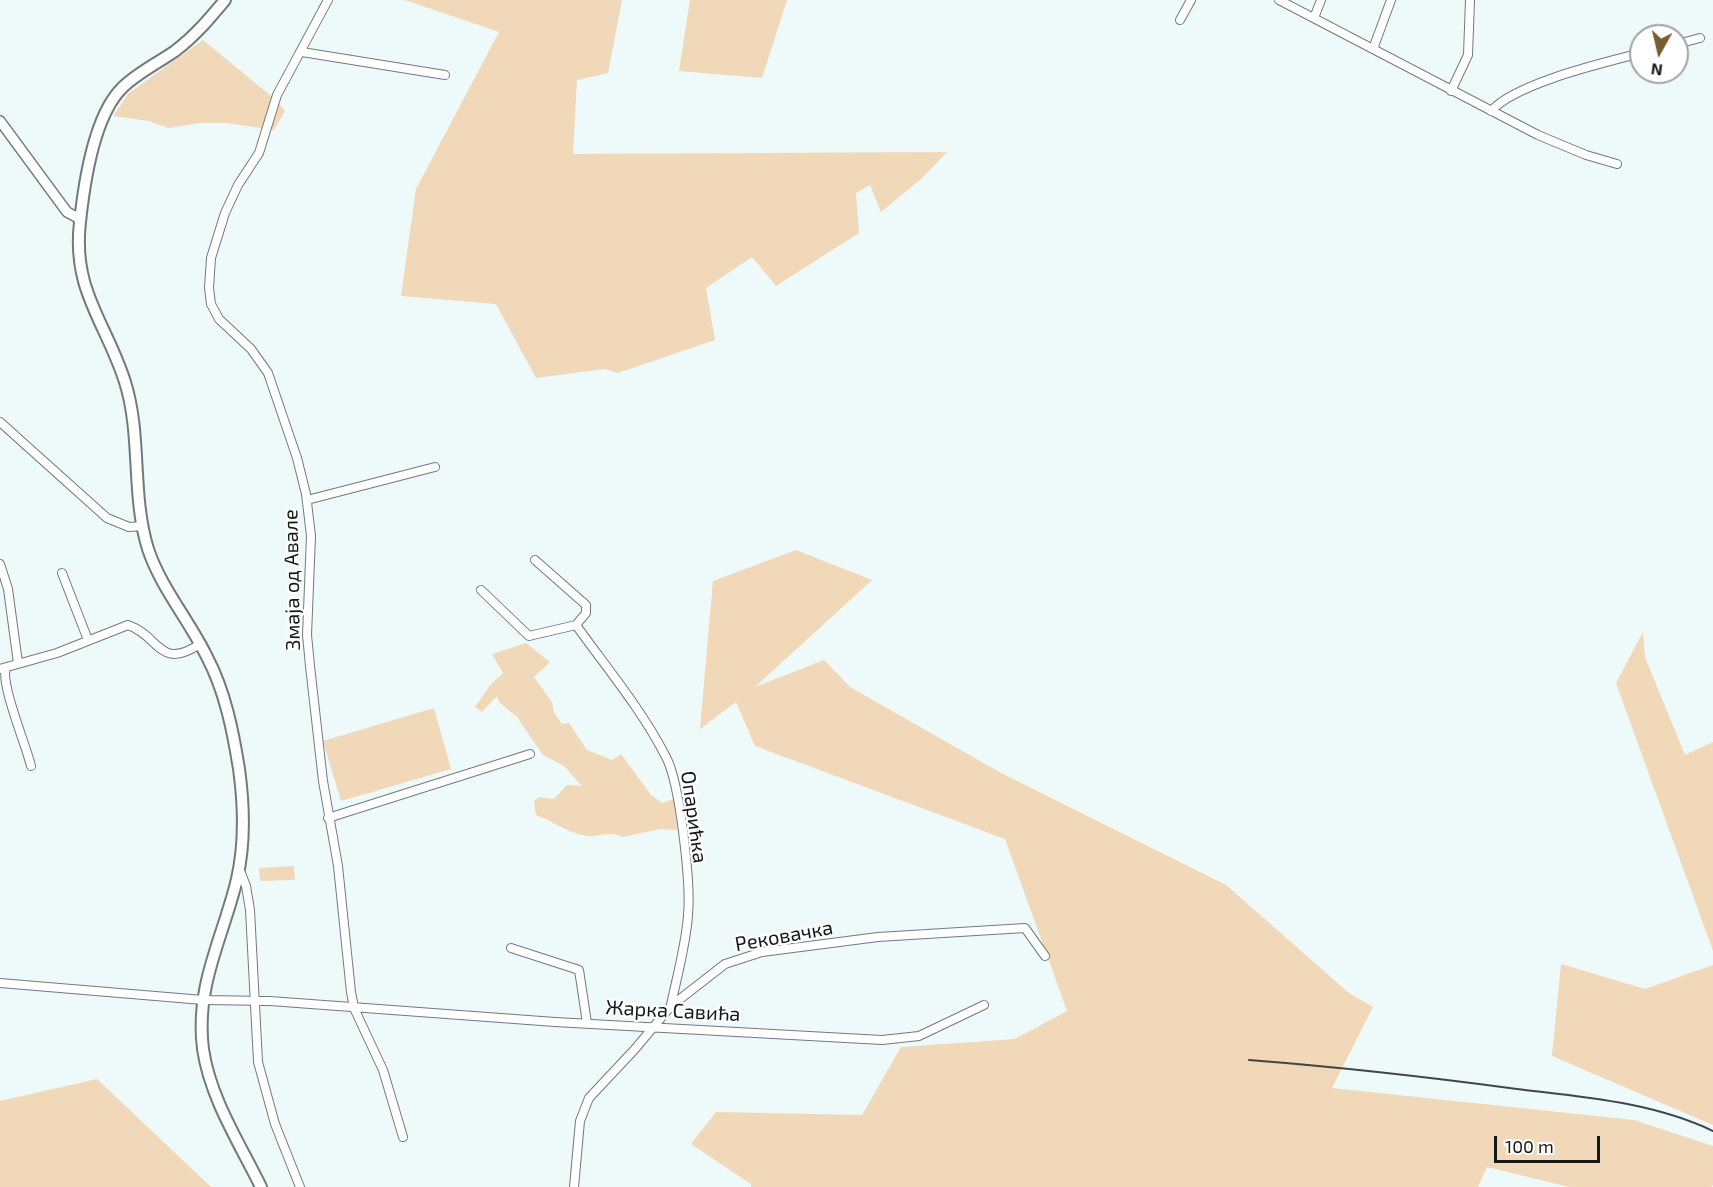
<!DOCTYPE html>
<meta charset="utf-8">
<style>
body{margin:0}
#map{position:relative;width:1713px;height:1187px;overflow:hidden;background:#eef9f9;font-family:"Exo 2",sans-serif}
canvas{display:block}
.north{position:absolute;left:1629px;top:24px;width:60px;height:60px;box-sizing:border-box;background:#fff;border:2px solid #a1a3a3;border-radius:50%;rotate:188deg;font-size:16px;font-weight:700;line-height:24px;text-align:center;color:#141818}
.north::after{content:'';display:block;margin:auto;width:21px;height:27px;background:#7a5c31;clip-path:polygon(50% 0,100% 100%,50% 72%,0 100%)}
.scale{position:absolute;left:1494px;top:1136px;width:106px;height:27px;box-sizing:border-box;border:3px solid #141818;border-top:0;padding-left:8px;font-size:18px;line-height:21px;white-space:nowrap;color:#141818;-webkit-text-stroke:4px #fff;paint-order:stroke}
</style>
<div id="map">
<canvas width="1713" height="1187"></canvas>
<div class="north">N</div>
<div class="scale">100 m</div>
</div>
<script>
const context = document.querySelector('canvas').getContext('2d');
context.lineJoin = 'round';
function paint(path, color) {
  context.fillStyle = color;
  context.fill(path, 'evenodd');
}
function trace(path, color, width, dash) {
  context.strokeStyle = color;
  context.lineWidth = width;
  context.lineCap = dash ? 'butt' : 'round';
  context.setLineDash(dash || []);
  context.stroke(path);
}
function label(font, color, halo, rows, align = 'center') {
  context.font = font + ' "Exo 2",sans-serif';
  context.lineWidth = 4.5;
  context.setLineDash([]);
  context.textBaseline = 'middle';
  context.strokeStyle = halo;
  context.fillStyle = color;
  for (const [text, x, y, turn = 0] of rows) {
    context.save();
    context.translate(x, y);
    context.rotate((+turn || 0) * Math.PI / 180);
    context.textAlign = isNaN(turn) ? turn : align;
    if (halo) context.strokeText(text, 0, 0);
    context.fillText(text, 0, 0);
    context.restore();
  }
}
paint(new Path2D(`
 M405,0H622L608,73L577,80L573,154L947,152L921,179L881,212L870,185L856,193L859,233L776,286L752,257L706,288L715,340L618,373L605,369L536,378L496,304L401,296L416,189L499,32Z
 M690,0H787L762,78L679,71Z
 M203,40L277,101L285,111L274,130L226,123H200L168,128L149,121L113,116L129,93Z
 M796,550L872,580L755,687L824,660L850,687L1001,773L1226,885L1349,993L1373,1007L1332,1088L1634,1120L1713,1146V1185L1711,1187H1569L1487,1167L1478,1187H751V1184L691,1144L716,1112L862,1115L901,1047L1015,1039L1067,1011L1005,839L755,746L736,702L700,729L713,581Z
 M1643,632L1645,657L1685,755L1713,742V951L1616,683Z
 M526,643L550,662L534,677L552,702L554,712L562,724L569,723L587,750L612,760L621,754L651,795L662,803L674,799L677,830L661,829L622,837C612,831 602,836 590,836C570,835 555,822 536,815L534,801L539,797L554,799L567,785L582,786L564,766L543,755L517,717L499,702L497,696L482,712L475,707L491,684L503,673L492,654Z
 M434,708L451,769L341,801L323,741Z
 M294,866L295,880L260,881L259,868Z
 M1561,964L1645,989L1713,965V1125L1552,1056Z
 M97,1079L211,1187H0V1101Z`), '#f1d8b8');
const minor = new Path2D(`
 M328,0L277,95L259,153L238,185L225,213L211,258L209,288L211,304L219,319L251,349L268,373L297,458L306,494L311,536L307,635L310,666L323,781L338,866L351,992L354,1008L383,1070L403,1137
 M1279,0L1538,135L1586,155L1617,164
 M1314,18L1321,0
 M1180,20L1191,0
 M1677,44L1700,38
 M1373,49L1391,0
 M302,52L445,75
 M1451,91L1468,55L1470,0
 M1491,111C1516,83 1603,63 1641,53
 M0,422L107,518L129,527L143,526
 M307,500L435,467
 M0,564L8,589L18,663
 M62,573L88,640
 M481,590L529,636L576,625L586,613V605L535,560
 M576,625C606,667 642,710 666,757C680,783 691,884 688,915C686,945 677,976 671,1005
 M6,668C0,683 26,745 31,766
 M0,669L57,653L128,625C160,636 159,671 200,644
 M328,818L530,754
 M239,868L246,886L250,910L258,1062L275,1124L300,1187
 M511,948L579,970L587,1023
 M0,983L203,1000L270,1001L555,1022L882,1040L919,1036L984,1005
 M574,1187L580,1121L589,1098L635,1049L671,1006L725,964L762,952L878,937L1025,928L1045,956`);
const tertiary = new Path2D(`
 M0,121L67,212L80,219`);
const secondary = new Path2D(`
 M225,0C210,18 195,36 175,51C158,63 137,73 122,88C94,116 84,184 80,222C72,291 106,322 125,382C142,436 131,494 148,549C161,588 189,620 207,657C225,691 233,731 239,769C244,805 245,844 237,879C223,938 195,985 203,1049C210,1098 240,1144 261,1187`);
trace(minor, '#717b7b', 10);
trace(tertiary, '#717b7b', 12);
trace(secondary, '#717b7b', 14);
trace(minor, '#fff', 8);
trace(tertiary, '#fff', 9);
trace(secondary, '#fff', 10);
trace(new Path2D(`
 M1249,1060C1339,1067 1428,1077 1517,1089C1583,1097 1652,1102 1713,1131`), '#404646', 2);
label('20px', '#141818', '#fff', [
 ["Змаја од Авале",292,580,-91],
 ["Опарићка",694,817,82],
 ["Рековачка",784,936,-10],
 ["Жарка Савића",673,1011,3]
]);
</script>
